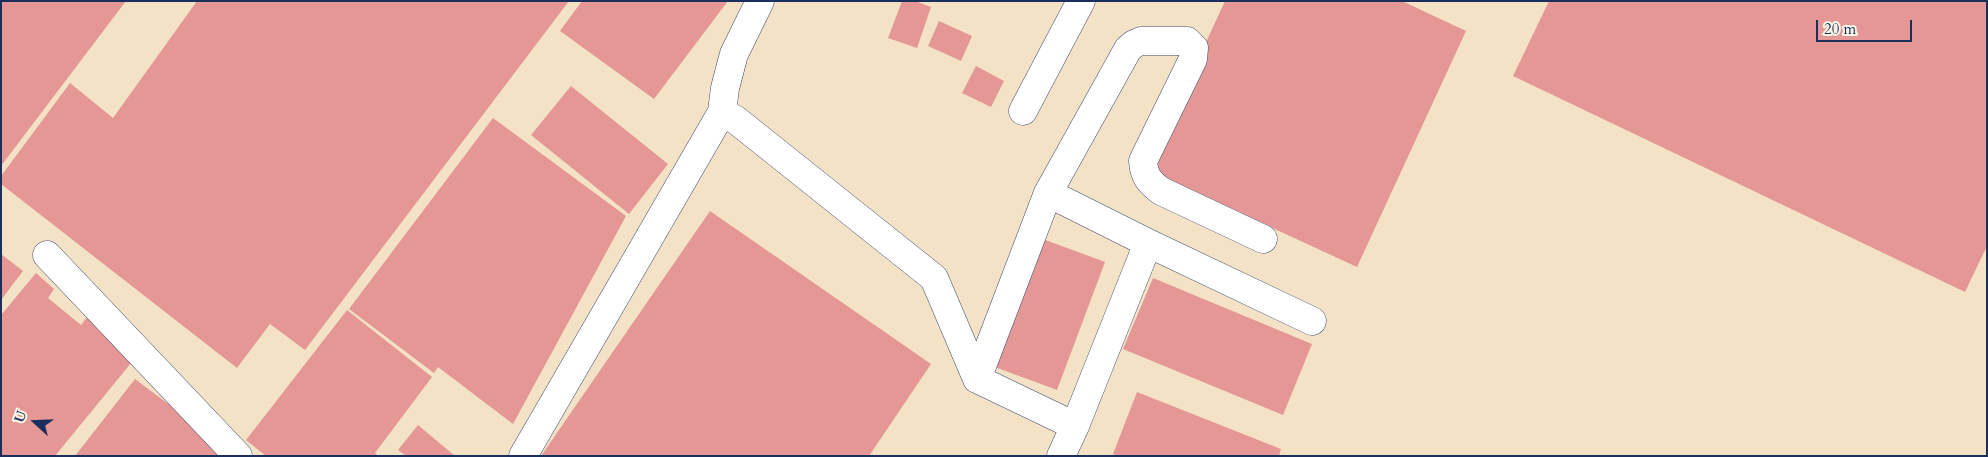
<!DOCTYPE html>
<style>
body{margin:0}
#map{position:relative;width:1988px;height:457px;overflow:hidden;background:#f4e2c6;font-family:Cardo,serif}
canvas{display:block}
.frame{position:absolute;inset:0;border:2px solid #1b2f5e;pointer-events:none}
.north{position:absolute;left:10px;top:397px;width:50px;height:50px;-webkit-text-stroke:4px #fcf5e5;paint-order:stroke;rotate:290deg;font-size:14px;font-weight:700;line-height:20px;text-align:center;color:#1b2f5e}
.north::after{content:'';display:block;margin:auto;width:18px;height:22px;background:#1b2f5e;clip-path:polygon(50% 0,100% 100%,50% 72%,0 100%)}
.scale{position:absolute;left:1816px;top:20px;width:96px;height:22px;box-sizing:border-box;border:2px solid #1b2f5e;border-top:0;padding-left:6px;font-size:15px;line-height:18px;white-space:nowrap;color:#1b2f5e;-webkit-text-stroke:4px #fcf5e5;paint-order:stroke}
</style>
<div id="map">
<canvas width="1988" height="457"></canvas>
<div class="frame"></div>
<div class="north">U</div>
<div class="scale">20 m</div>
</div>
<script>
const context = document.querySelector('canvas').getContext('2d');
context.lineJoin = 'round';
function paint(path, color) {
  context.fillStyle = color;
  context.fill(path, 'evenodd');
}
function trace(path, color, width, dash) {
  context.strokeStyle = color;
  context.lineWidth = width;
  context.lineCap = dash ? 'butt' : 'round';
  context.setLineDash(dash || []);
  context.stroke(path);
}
paint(new Path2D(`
 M1,1H126L1,166Z
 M197,1H569L305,350L270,324L237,368L1,184V176L70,83L113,118Z
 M582,1H728L654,99L560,31Z
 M902,1H915L931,7L917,48L888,38Z
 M1225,1H1402L1466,31L1357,267L1147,170Z
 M1549,1H1987V246L1965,292L1513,76Z
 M939,21L972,36L961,61L928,46Z
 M976,66L1004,81L991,107L962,93Z
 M571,86L668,164L629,214L531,135Z
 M493,118L626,216L513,424L438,367L434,373L349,309Z
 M710,211L931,364L869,456H541Z
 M1040,238L1105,262L1057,390L992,366Z
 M1,254L23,271L1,300Z
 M36,273L54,289L48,298L81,325L87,317L136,357L55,456H1V315Z
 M1153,278L1312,344L1283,415L1123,349Z
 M347,310L432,377L375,453L378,456H266L246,440Z
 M135,379L203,430L227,456H75Z
 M1137,392L1281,449L1279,456H1117L1113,454Z
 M418,425L455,456H406L398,450Z`), '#e59795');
const minor = new Path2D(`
 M760,1L734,54L725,88L722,112L736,120L934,278L977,379L1075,426L1061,456
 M1023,111L1081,1
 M1048,193L1148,243L1312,321
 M47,255L238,456
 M977,379L1048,193L1128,49L1134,44L1141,41H1187L1194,48L1193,59L1143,161C1144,176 1149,182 1161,191L1263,239
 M1075,426L1148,243
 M523,456L722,112`);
trace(minor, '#3c4a6e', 29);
trace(minor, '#fff', 28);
</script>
